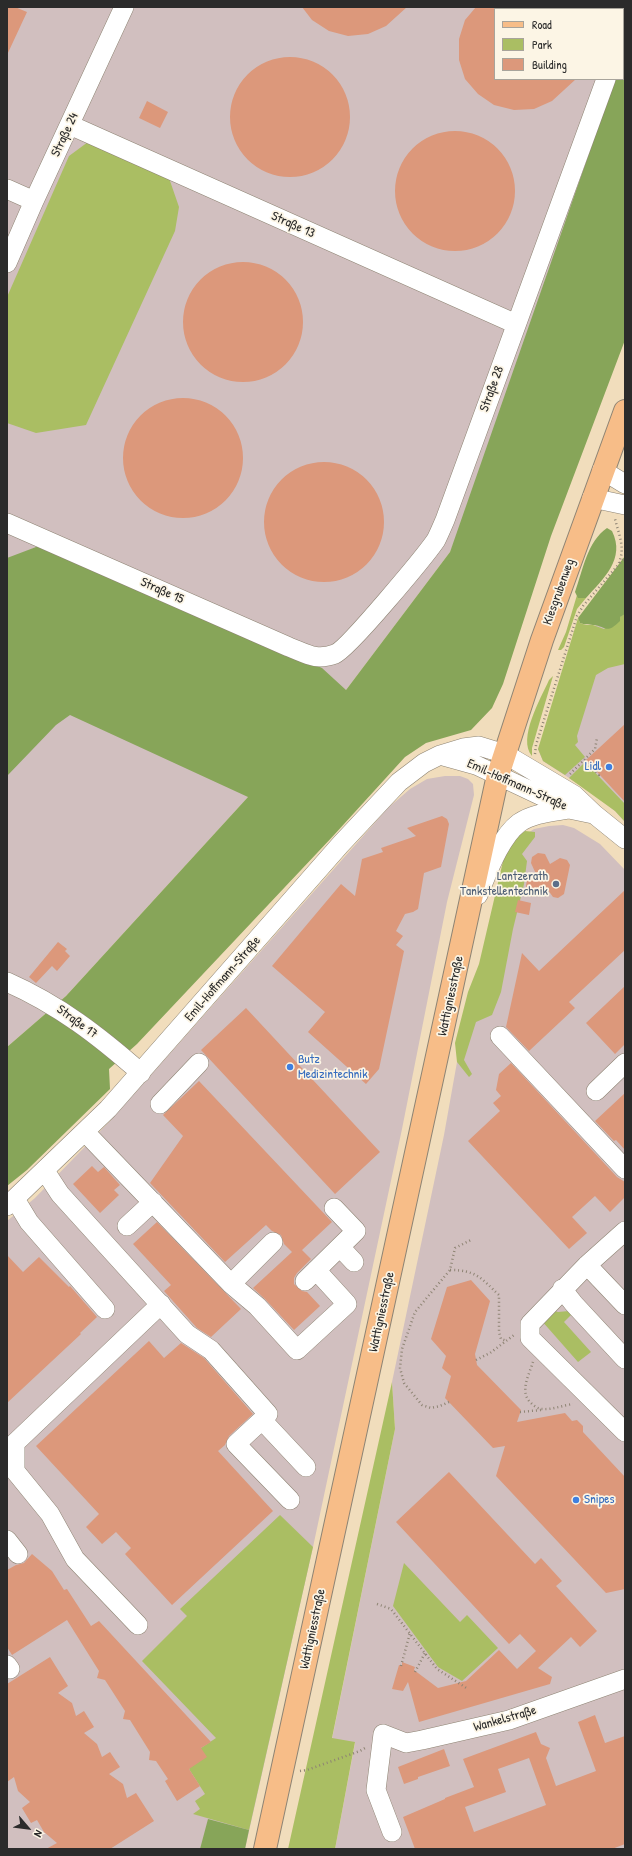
<!DOCTYPE html>
<meta charset="utf-8">
<style>
body{margin:0}
#map{position:relative;width:632px;height:1856px;overflow:hidden;background:#f1ddbc;font-family:"Patrick Hand",sans-serif}
canvas{display:block}
.frame{position:absolute;inset:0;border:8px solid #2b2b2b;pointer-events:none}
.legend{position:absolute;left:494px;top:8px;width:130px;height:72px;box-sizing:border-box;background:#fcf5e5;border:1px solid #a8a49b;margin:0;padding:5px 7px;list-style:none;font-size:12px;color:#2b2b2b}
.legend li{display:flex;align-items:center;gap:8px;height:20px}
.legend b{width:20px;border:1px solid #a8a49b}
.north{position:absolute;left:8px;top:1808px;width:40px;height:40px;-webkit-text-stroke:3px #fcf5e5;paint-order:stroke;rotate:118deg;font-size:11px;font-weight:700;line-height:16px;text-align:center;color:#2b2b2b}
.north::after{content:'';display:block;margin:auto;width:14px;height:18px;background:#2b2b2b;clip-path:polygon(50% 0,100% 100%,50% 72%,0 100%)}
</style>
<div id="map">
<canvas width="632" height="1856"></canvas>
<div class="frame"></div>
<ul class="legend">
<li><b style="height:5px;background:#f7bd88"></b>Road</li>
<li><b style="height:11px;background:#aabe63"></b>Park</li>
<li><b style="height:11px;background:#dc987b"></b>Building</li>
</ul>
<div class="north">N</div>
</div>
<script>
const context = document.querySelector('canvas').getContext('2d');
context.lineJoin = 'round';
function paint(path, color) {
  context.fillStyle = color;
  context.fill(path, 'evenodd');
}
function trace(path, color, width, dash) {
  context.strokeStyle = color;
  context.lineWidth = width;
  context.lineCap = dash ? 'butt' : 'round';
  context.setLineDash(dash || []);
  context.stroke(path);
}
function label(font, color, halo, rows, align = 'center') {
  context.font = font + ' "Patrick Hand",sans-serif';
  context.lineWidth = 3.5;
  context.setLineDash([]);
  context.textBaseline = 'middle';
  context.strokeStyle = halo;
  context.fillStyle = color;
  for (const [text, x, y, turn = 0] of rows) {
    context.save();
    context.translate(x, y);
    context.rotate((+turn || 0) * Math.PI / 180);
    context.textAlign = isNaN(turn) ? turn : align;
    if (halo) context.strokeText(text, 0, 0);
    context.fillText(text, 0, 0);
    context.restore();
  }
}
paint(new Path2D(`
 M7,7H625V141L450,552L346,690L66,996L7,1047ZM495,9H623V79H495Z
 M625,573V822L615,811L586,789L543,761L538,749L585,644Z
 M445,776H460L468,779L473,784L474,795L447,902L402,1129L313,1547L245,1849H7V1221L35,1198L110,1121L388,808L410,789L427,779Z
 M563,825L574,828L600,844L625,870V1849H335L355,1743L332,1739L395,1429L392,1382L444,1135L457,1062L522,837L534,829L549,826Z`), '#d1bfbf');
paint(new Path2D(`
 M88,142L169,178L179,207L175,231L86,425L36,433L7,423V297L69,156Z
 M577,595L579,598H586L577,609L564,647L561,650H558L566,632Z
 M624,614H625V664L608,668L596,675L577,736L578,742L575,745L585,757L565,775L543,761L538,749L578,618L580,623L586,625H593L604,629Z
 M553,676L532,748V756C517,739 541,698 549,680Z
 M585,762L625,804V822L615,811L569,778Z
 M525,831L535,832V837L522,854L527,861L524,884L513,929L501,992L492,1015L476,1022L464,1060L472,1074L469,1077L457,1062L455,1043L468,992L479,964L504,857L514,839Z
 M552,1310L558,1312L569,1311L572,1314L564,1322L591,1352L578,1362L541,1320Z
 M392,1382L395,1429L332,1738L355,1742L335,1849H288Z
 M280,1515L313,1547L249,1830L193,1814L200,1809L195,1801L205,1794L189,1769L201,1748L216,1738L142,1661L187,1616L180,1609Z
 M404,1563L460,1622L467,1615L498,1648L462,1681L438,1667L393,1606Z`), '#aabe63');
paint(new Path2D(`
 M625,50V340L551,536L503,684L492,708L471,730L426,743L405,757L334,835L137,1044L109,1069L110,1089L27,1170L7,1186V1047L66,996L248,797L70,715L56,725L7,776V558L44,544L322,668L346,690L450,552L615,79H623V56Z
 M607,528L612,531C626,559 603,579 586,598H578L575,592C583,570 587,542 607,528Z
 M625,556V614L620,617V621C606,635 606,626 593,625C588,624 585,625 580,623L578,618Z
 M208,1819L249,1830L245,1849H200Z`), '#87a559');
paint(new Path2D(`
 M7,7H15L27,12L7,55Z
 M302,7H407L386,26L368,34L348,36L329,31L312,20Z
 M476,7H495V79H576L552,101L534,109L514,110L494,105L478,94L465,79L459,60V39L465,20Z
 M230 117a60 60 0 1 1 120 0a60 60 0 1 1-120 0Z
 M147,101L168,112L160,128L139,118Z
 M395 191a60 60 0 1 1 120 0a60 60 0 1 1-120 0Z
 M183 322a60 60 0 1 1 120 0a60 60 0 1 1-120 0Z
 M123 458a60 60 0 1 1 120 0a60 60 0 1 1-120 0Z
 M264 522a60 60 0 1 1 120 0a60 60 0 1 1-120 0Z
 M625,724V802L586,760Z
 M442,816L447,819L449,824L441,867L424,873L418,909L413,912L405,914L396,931L403,936L396,945L404,951L379,1069L366,1084L308,1032L325,1012L272,966L341,884L355,896L362,859L383,852L381,848L416,836L407,828Z
 M538,853L545,854L550,864L560,858L567,860L570,865L564,894L558,898L553,897L545,886L532,897L526,886L527,879L536,874L531,863L532,857Z
 M625,890V950L569,1002L575,1008L529,1051L506,1027L522,953L539,971Z
 M518,900L531,903L529,915L515,912Z
 M58,942L67,949L65,951L70,956L57,971L52,966L36,983L29,977Z
 M625,986V1044L615,1054L586,1023Z
 M246,1008L380,1152L335,1194L201,1050Z
 M511,1063L617,1177L625,1182V1197L610,1212L595,1196L572,1217L587,1233L569,1249L468,1141L500,1111L493,1103L501,1096L496,1090L499,1074Z
 M199,1081L332,1222L302,1250L311,1259L297,1273L294,1278V1284L302,1291L307,1292L320,1306L294,1330L265,1299L253,1288L292,1252L284,1244L281,1235L272,1231L266,1225L225,1262L150,1183L183,1136L163,1115Z
 M625,1093V1150L616,1140L614,1141L595,1121Z
 M92,1166L98,1172L104,1167L120,1185L114,1190L119,1195L100,1213L73,1184Z
 M157,1222L241,1309L211,1337L197,1328L164,1291L171,1285L133,1244Z
 M7,1255L23,1272L39,1257L69,1287L70,1286L97,1317L80,1333L81,1334L7,1403Z
 M471,1280L490,1301L475,1354L477,1365L521,1410L517,1422L565,1413L572,1421L577,1420L583,1426V1432L625,1477V1589L606,1593L496,1476L505,1446L493,1448L445,1398L451,1376L442,1368L446,1356L431,1339L447,1287Z
 M149,1341L164,1358L181,1343L204,1358L253,1414L229,1436L225,1445L218,1451L273,1511L172,1605L125,1554L131,1548L116,1532L102,1544L86,1527L99,1514L36,1446Z
 M449,1472L535,1564L541,1558L562,1581L556,1586L597,1631L580,1647L571,1637L538,1668L552,1677L550,1684L419,1722L408,1682L403,1691L392,1689L399,1665L402,1666V1662L415,1667L414,1670L438,1688L466,1681L499,1650L517,1669L536,1651L520,1634L509,1644L396,1522Z
 M32,1554L52,1571L64,1590L67,1589L91,1626L99,1621L211,1742L201,1748L207,1757L189,1769L200,1786L177,1801L165,1781L168,1779L156,1761L149,1760L150,1752L130,1720L123,1719L125,1711L105,1680L97,1678L99,1671L67,1620L12,1655L7,1647V1570L16,1565L24,1563Z
 M50,1657L68,1686L58,1693L72,1703L76,1716L84,1711L94,1727L84,1733L97,1744L102,1757L110,1752L120,1767L109,1774L123,1784L127,1798L136,1793L154,1821L110,1849H46L57,1843L44,1832L37,1820L31,1823L22,1808L30,1802L18,1791L14,1777L7,1782V1684Z
 M595,1715L605,1743L625,1736V1844L612,1849H415L403,1817L445,1799V1798L474,1787L463,1759L536,1732L541,1744L550,1748L546,1758L556,1786L596,1771L578,1722ZM529,1758L546,1805L474,1832L465,1807L506,1792L498,1769Z
 M444,1749L450,1766L418,1777V1779L404,1784L398,1767Z`), '#dc987b');
const minor = new Path2D(`
 M623,33L625,27
 M70,125L516,324
 M7,189L34,201
 M7,263L34,201L124,7
 M602,470L625,484
 M592,498L625,505
 M7,523L289,647C307,654 316,661 335,654C348,649 425,556 436,540C439,534 442,527 445,520L606,79
 M440,755L476,765L569,809L593,814
 M478,895C487,874 500,837 519,823C533,813 552,812 569,809
 M7,982C59,1005 99,1036 141,1073
 M500,1036L625,1169
 M596,1091L625,1063
 M160,1104L199,1063
 M85,1132L231,1284L257,1306L297,1350L347,1304L316,1270
 M45,1171L60,1194L187,1334L211,1350L268,1414L262,1420L306,1467
 M15,1199L29,1222L105,1309
 M7,1206L108,1109L340,845L399,782L424,763L440,755L463,748L479,746L505,754L574,795L594,814L625,839
 M127,1226L153,1202
 M625,1231L587,1265L530,1324V1338L625,1432
 M340,1247L354,1262
 M587,1265L625,1305
 M305,1281L356,1231L334,1208
 M231,1284L273,1242
 M562,1289L574,1304L625,1359
 M262,1420L236,1444L290,1500
 M7,1540L18,1554
 M138,1625L75,1559L50,1514L15,1471V1443L161,1304
 M7,1665L10,1669
 M392,1832L376,1790L383,1734L406,1743L422,1740L509,1720L625,1679`);
const major = new Path2D(`
 M265,1849L498,775L542,640L625,411`);
trace(minor, '#8e8474', 20);
trace(major, '#8e8474', 24);
trace(new Path2D(`
 M620,563L625,558
 M535,754L536,745L577,616L583,606L618,565C626,549 619,535 615,519
 M585,760L599,775L600,774
 M570,774L595,749L597,738
 M450,1270C476,1270 481,1278 499,1295V1332L501,1339L507,1341
 M476,1360L490,1353L514,1335
 M533,1362C529,1375 519,1392 531,1403C534,1406 538,1409 542,1409C552,1410 564,1405 573,1404
 M449,1402L440,1406L431,1408L422,1405L404,1383L400,1368L402,1349L415,1312L450,1270L455,1248L471,1240
 M520,1412L541,1410
 M377,1604L391,1609L437,1669L468,1689
 M401,1666L410,1633
 M415,1672L425,1653
 M300,1771L307,1770L360,1751L365,1748`), '#8e8474', 2.5, [1, 3]);
trace(minor, '#fff', 19);
trace(major, '#f7bd88', 22);
for (const [x, y, r, color] of [
 [609,767,4,"#3f7fe0"],
 [556,884,4,"#5c6f8a"],
 [290,1067,4,"#3f7fe0"],
 [576,1500,4,"#3f7fe0"]
]) {
  const dot = new Path2D();
  dot.arc(x, y, r, 0, 2 * Math.PI);
  context.fillStyle = color;
  context.fill(dot);
  trace(dot, '#fcf5e5', 1.5);
}
label('13px', '#2b2b2b', '#fcf5e5', [
 ["Straße 24",65,135,-65],
 ["Straße 13",293,225,24],
 ["Straße 28",492,389,-70],
 ["Straße 15",162,591,24],
 ["Kiesgrubenweg",559,592,-70],
 ["Emil-Hoffmann-Straße",517,785,24],
 ["Emil-Hoffmann-Straße",223,979,-49],
 ["Wattigniesstraße",451,996,-78],
 ["Straße 17",77,1022,36],
 ["Wattigniesstraße",382,1312,-78],
 ["Wattigniesstraße",313,1629,-78],
 ["Wankelstraße",505,1719,-16]
]);
label('13px', '#366cbe', '#fcf5e5', [
 ["Lidl",601,767,"right"],
 ["Butz",298,1060],
 ["Medizintechnik",298,1075],
 ["Snipes",584,1500]
], 'left');
label('13px', '#4e5e75', '#fcf5e5', [
 ["Lantzerath",548,877],
 ["Tankstellentechnik",548,892]
], 'right');
</script>
